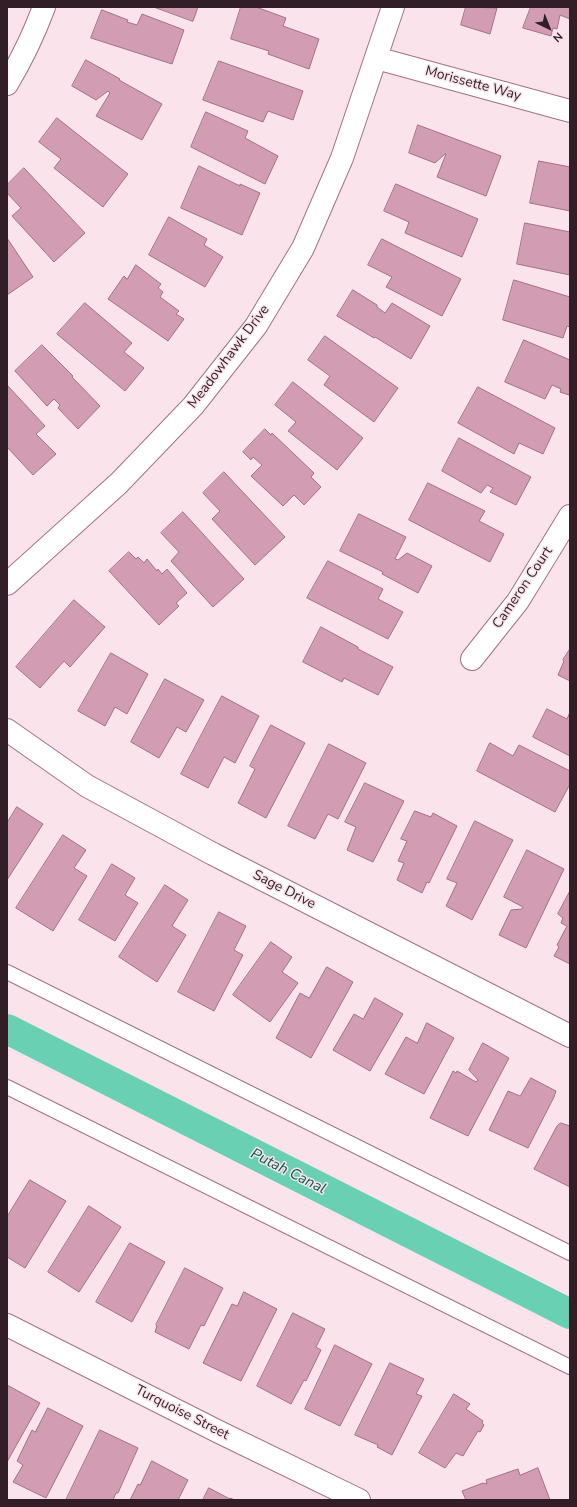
<!DOCTYPE html>
<style>
body{margin:0}
#map{position:relative;width:577px;height:1507px;overflow:hidden;background:#fae3eb;font-family:"Nunito Sans",sans-serif}
canvas{display:block}
.frame{position:absolute;inset:0;border:8px solid #321e26;pointer-events:none}
.north{position:absolute;left:529px;top:8px;width:40px;height:40px;-webkit-text-stroke:3px #fae3eb;paint-order:stroke;rotate:137deg;font-size:11px;font-weight:700;line-height:16px;text-align:center;color:#321e26}
.north::after{content:'';display:block;margin:auto;width:14px;height:18px;background:#321e26;clip-path:polygon(50% 0,100% 100%,50% 72%,0 100%)}
</style>
<div id="map">
<canvas width="577" height="1507"></canvas>
<div class="frame"></div>
<div class="north">N</div>
</div>
<script>
const context = document.querySelector('canvas').getContext('2d');
context.lineJoin = 'round';
function trace(path, color, width, dash) {
  context.strokeStyle = color;
  context.lineWidth = width;
  context.lineCap = dash ? 'butt' : 'round';
  context.setLineDash(dash || []);
  context.stroke(path);
}
function paint(path, color) {
  context.fillStyle = color;
  context.fill(path, 'evenodd');
}
function label(font, color, halo, rows, align = 'center') {
  context.font = font + ' "Nunito Sans",sans-serif';
  context.lineWidth = 3;
  context.setLineDash([]);
  context.textBaseline = 'middle';
  context.strokeStyle = halo;
  context.fillStyle = color;
  for (const [text, x, y, turn = 0] of rows) {
    context.save();
    context.translate(x, y);
    context.rotate((+turn || 0) * Math.PI / 180);
    context.textAlign = isNaN(turn) ? turn : align;
    if (halo) context.strokeText(text, 0, 0);
    context.fillText(text, 0, 0);
    context.restore();
  }
}
trace(new Path2D(`
 M7,1029L570,1314`), '#69d0b3', 30);
const building = new Path2D(`
 M154,7H198L193,21Z
 M241,7H256L286,18L283,26L319,39L309,69L268,54L269,51L231,39Z
 M466,7L497,8L490,34L461,25Z
 M531,7H570V19L560,15L557,29L553,28L551,36L523,28Z
 M102,10L128,20L127,22L137,25L142,14L184,30L172,64L91,38Z
 M86,60L120,79L119,80L162,104L142,140L96,116L110,93L108,91L96,100L72,86Z
 M219,61L303,91L293,120L268,111L263,122L203,100Z
 M206,112L248,131L245,138L278,156L265,184L191,147Z
 M57,118L128,174L103,207L54,168L61,159L39,142Z
 M418,125L501,156L486,196L437,177L446,154H445L435,163L409,153Z
 M539,161L570,167V211L530,203Z
 M199,166L240,186V184L260,193L242,235L181,208Z
 M24,168L85,233L54,262L12,216L21,208L7,193V185Z
 M396,184L478,219L462,257L405,233L409,222L384,211Z
 M169,217L207,239L204,245L223,257L205,287L149,255Z
 M525,223L570,232V275L517,264Z
 M7,238L33,277L7,295Z
 M382,239L461,279L442,316L386,287L392,277L368,265Z
 M136,265L161,284L158,288L163,292L160,297L179,311L176,314L184,319L168,341L108,299L124,276L127,279Z
 M514,280L570,297V327L567,326L563,338L503,320Z
 M353,290L377,305V307L385,313L392,303L430,326L411,359L375,337L374,338L337,316Z
 M85,303L132,343L124,352L144,368L125,391L57,334Z
 M325,336L398,388L374,422L324,385L330,376L308,360Z
 M524,340L570,360V392L569,395L560,392L561,389L552,385L545,399L505,382Z
 M42,345L73,376L72,377L100,406L78,429L58,408L60,405L54,399L47,406L15,371Z
 M293,382L363,438L337,470L288,431L296,422L275,405Z
 M7,385L45,426L36,434L56,454L33,475L7,447Z
 M478,387L555,428L543,454L519,443L514,454L458,423Z
 M265,429L271,435L272,433L314,473L311,477L321,487L304,505L294,495L283,506L251,476L262,465L253,457L251,460L243,452Z
 M459,438L531,477L516,505L490,492L493,488L487,485L481,493L442,471Z
 M224,472L285,537L255,565L212,519L220,511L203,493Z
 M428,483L485,511L479,521L504,534L490,562L409,520Z
 M183,512L244,579L213,607L171,561L179,552L161,533Z
 M359,514L406,537L395,559L398,560L407,553L432,566L418,593L382,574L383,572L340,551Z
 M129,552L136,559L138,557L144,563L147,559L157,571L158,569L162,574L167,569L187,593L176,603L179,606L159,625L109,571Z
 M328,561L383,589L378,599L403,612L388,639L307,598Z
 M74,600L105,627L70,667L64,661L40,688L16,667Z
 M321,627L358,647V649L393,667L378,695L344,678L342,682L303,662Z
 M570,649V681L558,675L564,661L563,660Z
 M111,653L148,674L127,714L115,707L105,726L78,711Z
 M165,679L204,700L186,732L177,727L159,758L131,742Z
 M222,696L259,716L235,763L224,757L208,788L181,774Z
 M547,709L567,719L570,712V756L533,737Z
 M271,725L305,743L266,818L238,803L255,769L250,766Z
 M490,743L513,756L519,745L570,771V784L555,812L477,771Z
 M329,744L366,763L338,819L328,814L315,839L288,826Z
 M365,783L404,801L373,862L347,850L356,827L345,822Z
 M17,807L43,824L7,880V823Z
 M415,811L431,817L433,813L457,826L429,883L427,882L422,893L397,880L404,863L398,861L407,841L401,839Z
 M475,821L513,840L472,920L446,906L457,883L447,879Z
 M63,835L86,850L74,868L87,876L53,931L16,908Z
 M527,850L564,869L526,948L499,935L511,910L522,909L523,907L504,897Z
 M112,864L135,878L125,895L138,903L115,941L79,920Z
 M165,885L188,900L172,926L186,935L157,982L119,957Z
 M570,891V964L554,956L559,947L557,945L567,926L561,923L563,918L558,914Z
 M219,912L246,926L234,950L243,955L214,1011L178,992Z
 M271,942L292,957L282,972L298,983L270,1022L233,995Z
 M327,967L353,982L311,1058L276,1038L300,993L309,998Z
 M375,998L403,1014L370,1071L333,1050L354,1014L363,1019Z
 M427,1023L454,1038L424,1094L385,1074L406,1037L417,1043Z
 M483,1043L509,1058L468,1136L430,1118L453,1071L456,1073L457,1071L476,1082L478,1080L469,1070Z
 M531,1078L556,1091L554,1097L528,1148L489,1130L508,1091L520,1096Z
 M561,1123L570,1126V1187L534,1169L557,1126Z
 M30,1180L66,1201L25,1268L7,1257V1217Z
 M89,1206L121,1227L79,1292L48,1272Z
 M130,1243L165,1262L132,1322L96,1302Z
 M185,1268L223,1288L204,1326L201,1325L189,1349L155,1332L157,1326L156,1325Z
 M244,1292L277,1309L241,1381L203,1363L232,1304L237,1306Z
 M293,1313L325,1329L316,1347L321,1350L306,1381L304,1380L291,1404L257,1386Z
 M335,1345L372,1364L340,1426L305,1409Z
 M390,1363L424,1379L416,1394L422,1396L392,1455L377,1447L378,1445L355,1435Z
 M7,1385L40,1403L7,1462Z
 M454,1394L470,1404L466,1409L483,1421L482,1423L484,1425L480,1432L478,1431L463,1456L456,1453L445,1468L419,1453Z
 M48,1408L83,1426L46,1498L13,1482L23,1465L17,1461L32,1430L35,1432Z
 M100,1430L138,1448L118,1493H116L113,1500H66Z
 M152,1461L188,1480L178,1500H130L138,1484L140,1485Z
 M538,1468L550,1500H466L462,1491L483,1483L487,1484L486,1480L518,1469L520,1475Z
 M209,1488L230,1499V1498L235,1500H203Z`);
paint(building, '#d29db3');
trace(building, '#a37085', 1);
const lane = new Path2D(`
 M7,972L570,1253
 M7,1087L570,1367`);
const street = new Path2D(`
 M376,58L570,111
 M7,84C22,59 34,34 44,7
 M7,584L119,483L193,406L256,326L303,248L342,158L393,7
 M472,659L518,601L570,516
 M7,730L87,786L213,854L570,1036
 M7,1325L219,1432L359,1500`);
trace(lane, '#a47186', 16);
trace(street, '#a47186', 24);
trace(lane, '#fff', 14);
trace(street, '#fff', 22);
label('14px', '#321e26', '#fae3eb', [
 ["Morissette Way",473,84,15],
 ["Meadowhawk Drive",229,357,-53],
 ["Cameron Court",523,588,-56],
 ["Sage Drive",284,890,27],
 ["Turquoise Street",182,1413,27]
]);
label('italic 15px', '#005c49', '#fae3eb', [
 ["Putah Canal",288,1172,27]
]);
</script>
